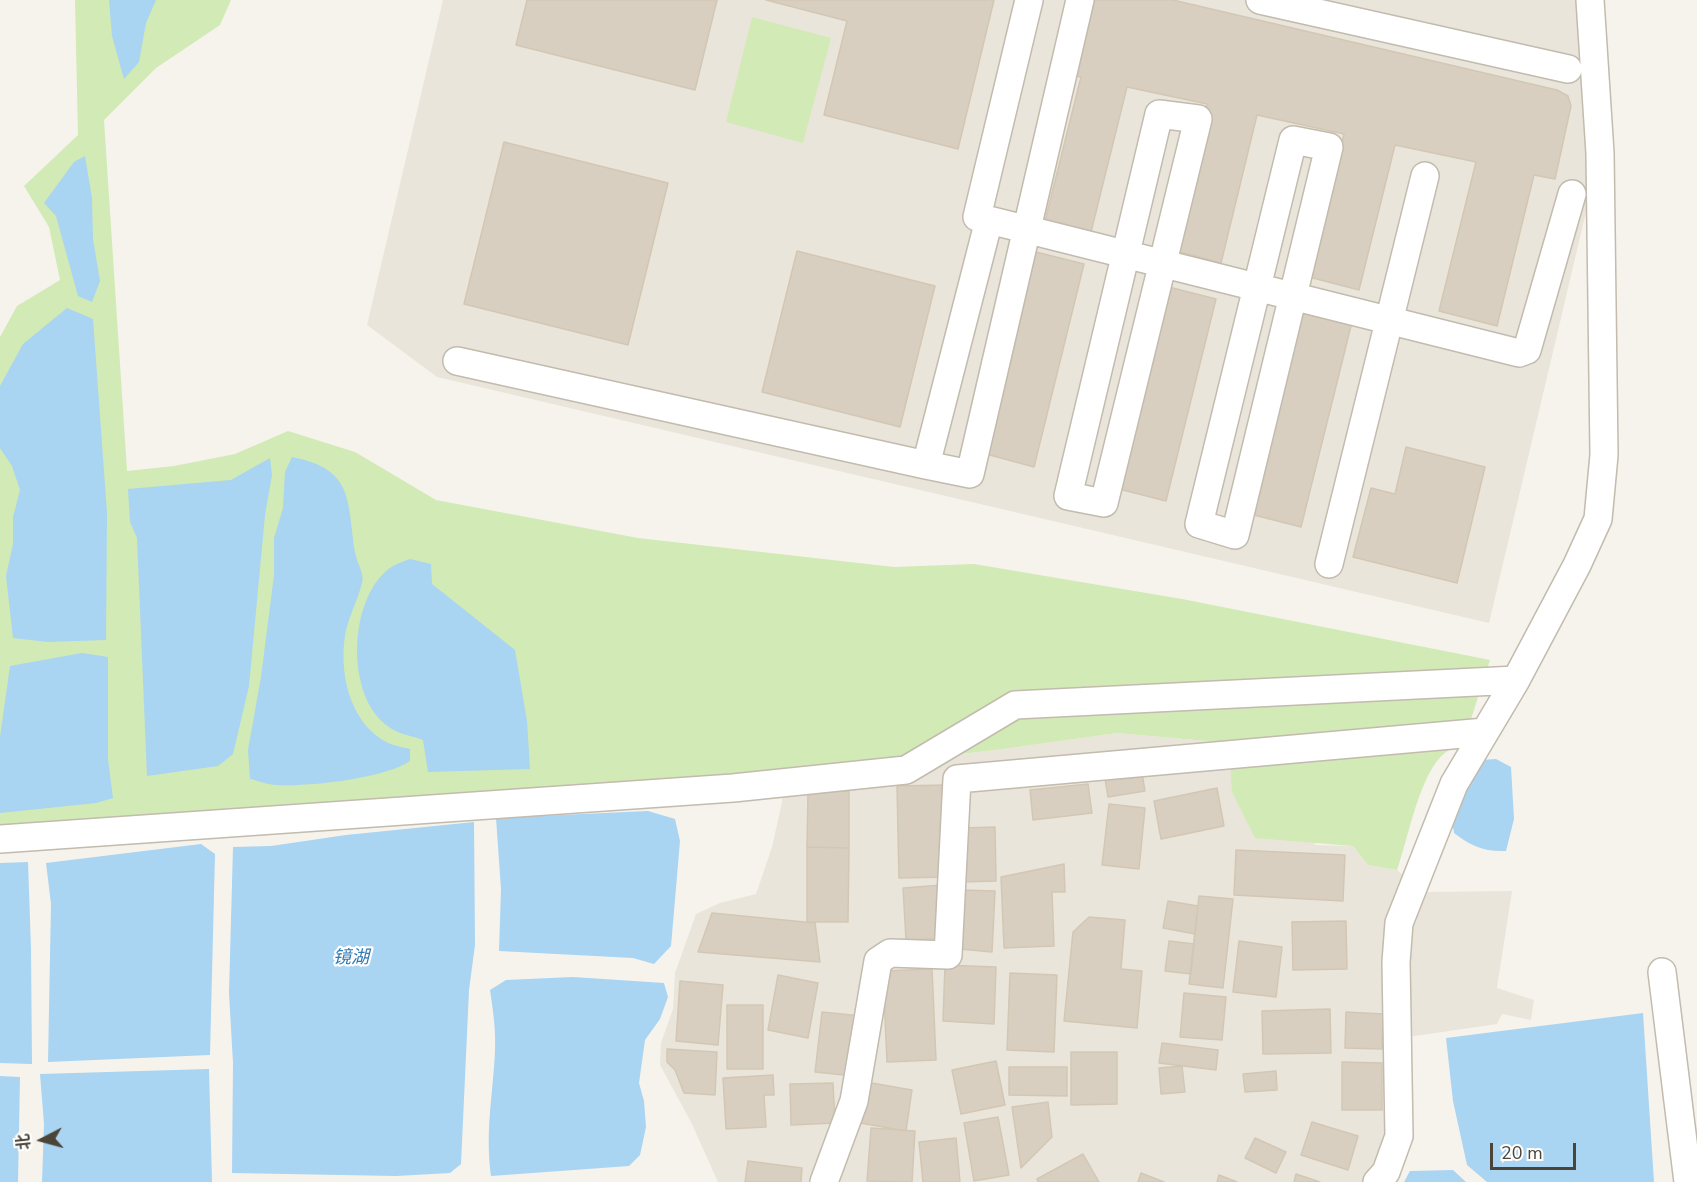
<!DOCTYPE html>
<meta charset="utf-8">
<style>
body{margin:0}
#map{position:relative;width:1697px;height:1182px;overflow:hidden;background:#f6f3ec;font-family:"Nunito Sans","Noto Sans SC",sans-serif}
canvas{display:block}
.north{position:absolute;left:12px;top:1110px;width:60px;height:60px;-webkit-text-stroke:4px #fff;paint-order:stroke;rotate:264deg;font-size:16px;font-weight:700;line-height:24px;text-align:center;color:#4b4439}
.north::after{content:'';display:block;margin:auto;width:21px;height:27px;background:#4b4439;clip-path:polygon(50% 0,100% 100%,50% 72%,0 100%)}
.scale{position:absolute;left:1490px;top:1143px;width:86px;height:27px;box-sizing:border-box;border:3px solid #4b4439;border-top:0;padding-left:8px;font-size:18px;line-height:21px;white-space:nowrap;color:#4b4439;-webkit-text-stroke:4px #fff;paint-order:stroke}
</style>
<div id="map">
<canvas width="1697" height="1182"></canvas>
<div class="north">北</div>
<div class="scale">20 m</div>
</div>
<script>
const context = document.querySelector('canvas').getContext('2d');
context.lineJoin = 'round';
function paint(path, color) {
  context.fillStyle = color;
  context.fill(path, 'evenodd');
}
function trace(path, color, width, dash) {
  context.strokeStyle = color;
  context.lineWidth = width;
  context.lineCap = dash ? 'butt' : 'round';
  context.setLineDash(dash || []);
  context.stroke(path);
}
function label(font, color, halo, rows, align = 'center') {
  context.font = font + ' "Nunito Sans","Noto Sans SC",sans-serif';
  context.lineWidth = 4.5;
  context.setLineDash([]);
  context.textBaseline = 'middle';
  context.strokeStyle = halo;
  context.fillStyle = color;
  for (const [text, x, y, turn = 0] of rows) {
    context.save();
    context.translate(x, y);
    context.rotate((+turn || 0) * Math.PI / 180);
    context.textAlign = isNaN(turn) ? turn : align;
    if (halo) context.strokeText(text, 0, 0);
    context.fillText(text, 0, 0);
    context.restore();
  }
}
paint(new Path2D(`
 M443,0H1579L1590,195L1489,623L437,377L367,325Z
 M1117,733L1229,743L1316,845L1353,846L1368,865L1397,870L1424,892L1512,891L1497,988L1534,1000L1531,1020L1502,1014L1497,1024L1408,1037L1389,1182H718L691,1122L660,1065L661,1043L673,1009L675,973L696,914L720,903L756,894L772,847L782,802V774L996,750Z`), '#eae5da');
paint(new Path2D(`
 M75,0H231L220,25L156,68L104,120L127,471L174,466L235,454L288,431L355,452L436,500L638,538L894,567L974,564L1182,599L1490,660L1463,744C1457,746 1450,749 1446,752C1420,771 1408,839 1397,870L1368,865L1353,846L1255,838L1232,792L1229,743L1117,733L996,750L782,774L0,827V337L17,306L60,280L49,227L24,186L78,135Z
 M752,17L831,38L803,143L726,122Z`), '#d2eab5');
paint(new Path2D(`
 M109,0H156L146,23L139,62L124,79L112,36Z
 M85,156L92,198L93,239L100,281L92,302L78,296L56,216L44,203L74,162Z
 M67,308L93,319L107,513L106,640L48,642L13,638L6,576L13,544V517L20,490L12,466L0,448V386L23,344Z
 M292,457C354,469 347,500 355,552C356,561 365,574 362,583C358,599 350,614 346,630C338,669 348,723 388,743C395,746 403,747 410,749V761C386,778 308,787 277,785C268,785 259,781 250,779L248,750L261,677L274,575V538L283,508L285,472Z
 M270,458L272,475L265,515L249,686L233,754L218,766L147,776L137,538L130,522L128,489L231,480Z
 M410,559L431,564L432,584L515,650L527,721L530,769L428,772L423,740C413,736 398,734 389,727C344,697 348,594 393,566C398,563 405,561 410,559Z
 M82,653L108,657V759L113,798L96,803L0,813V737L10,666Z
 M1496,759L1511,767L1514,819L1506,851C1484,852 1471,846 1454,833L1452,820L1481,760Z
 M648,811L675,819L680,841L671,946L654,964L633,958L499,951L501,889L496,818Z
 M474,822L475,945L469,990L461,1164L450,1173L396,1176L232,1173L233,1063L229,993L233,847L271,846L346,835Z
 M201,844L215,854L210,1055L48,1062L51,904L46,863Z
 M28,862L31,949L32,1064L0,1063V863Z
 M573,977L664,983L668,997L660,1019L645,1040L639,1083L644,1101L646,1127L640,1155L629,1166L491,1176C485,1130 493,1095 495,1051C496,1030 493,1010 490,990L506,980Z
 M1643,1013L1654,1182H1487L1467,1165L1453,1101L1446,1038Z
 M209,1069L212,1182H42L44,1124L40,1074Z
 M0,1076L20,1077L18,1182H0Z
 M1453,1170L1466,1182H1404L1410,1171Z`), '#a9d4f2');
const building = new Path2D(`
 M527,0H717L695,90L516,45Z
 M766,0H994L958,149L824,115L847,21Z
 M1095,0H1173L1557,90L1568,96L1571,106L1555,179L1534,175L1497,326L1439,311L1476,162L1395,145L1359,290L1309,277L1344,134L1257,115L1221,263L1172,250L1207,104L1127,87L1091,232L1045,221L1081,77L1071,75L1089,12Z
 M504,142L668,183L628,345L464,304Z
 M797,251L935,286L900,427L762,392Z
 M1036,252L1084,264L1034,467L986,454Z
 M1165,286L1216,299L1166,501L1115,488Z
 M1296,308L1352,322L1301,527L1246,513Z
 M1406,447L1485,467L1457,583L1353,557L1371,488L1395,494Z
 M1141,767L1145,791L1108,797L1104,773Z
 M1088,784L1092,813L1033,820L1030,790Z
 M945,785L947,877L899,878L897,786Z
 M1217,788L1224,826L1161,839L1154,801Z
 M808,791H849V848L807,847Z
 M1109,804L1145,808L1139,869L1102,865Z
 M995,827L996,881L962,882L961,828Z
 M807,847L849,848L848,922H807Z
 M1236,850L1345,855L1343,901L1234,895Z
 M1064,864L1065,892H1052L1054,946L1004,948L1001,877Z
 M942,885L945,938L906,940L903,888Z
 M963,890L995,891L992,952L960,949Z
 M1199,896L1233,899L1223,988L1189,984Z
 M1168,901L1198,906L1195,934L1163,928Z
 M712,913L815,923L820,962L698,952Z
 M1089,917L1125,920L1121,969L1142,971L1137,1028L1064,1021L1073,932Z
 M1346,921L1347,969L1293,970L1292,922Z
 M1169,941L1194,944L1191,974L1165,971Z
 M1239,941L1282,947L1276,997L1233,992Z
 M945,965L996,967L994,1024L943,1021Z
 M932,969L936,1060L887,1062L883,971Z
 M1010,973L1057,975L1054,1052L1007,1050Z
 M778,975L818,983L808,1038L768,1030Z
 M680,981L723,985L718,1045L676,1041Z
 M1184,993L1226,997L1222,1040L1180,1037Z
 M727,1005H763V1069H727Z
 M1330,1009L1331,1053L1263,1054L1262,1011Z
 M822,1012L861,1016L854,1076L815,1072Z
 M1346,1012L1383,1014L1382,1049L1345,1048Z
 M1162,1043L1218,1050L1216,1070L1159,1063Z
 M667,1049L717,1052L715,1095L684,1093L675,1070L667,1062Z
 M1071,1052H1117V1104L1071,1105Z
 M996,1061L1005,1105L961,1114L952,1070Z
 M1342,1062L1382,1063V1110H1342Z
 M1182,1066L1185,1092L1161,1094L1159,1068Z
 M1009,1067H1067V1096L1009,1095Z
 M1276,1071L1277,1090L1245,1092L1243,1074Z
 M773,1075L774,1095H764L766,1127L726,1129L723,1078Z
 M866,1082L912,1090L906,1131L860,1123Z
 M833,1083L835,1123L791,1125L790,1084Z
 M1048,1102L1052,1137L1021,1168L1012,1107Z
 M998,1117L1009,1175L974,1181L964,1123Z
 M1312,1122L1358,1136L1348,1170L1301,1155Z
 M871,1128L915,1131L912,1182L867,1181Z
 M956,1138L960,1182H923L919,1142Z
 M1255,1138L1286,1152L1276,1173L1245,1158Z
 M1083,1154L1099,1182H1038L1037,1179Z
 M748,1161L802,1168L801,1182H745Z
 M1141,1173L1164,1182H1138Z
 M1296,1174L1320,1182H1294Z
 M1219,1175L1237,1182H1217Z`);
paint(building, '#d8cfc1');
trace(building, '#d3c7b4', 1.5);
const minor = new Path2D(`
 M1029,0L977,217L1519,353L1527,350L1572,194
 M1260,0L1568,69
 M1159,114L1198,119L1104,503L1068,496Z
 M1293,140L1329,147L1235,535L1199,524Z
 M457,361L926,465L989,220
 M926,465L970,474L1080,0
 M1329,564L1425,176
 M0,839L733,788L906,770L1015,705L1516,680
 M1662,972L1688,1182
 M824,1182L854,1101L878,961L890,953L948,955L957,779L1485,732
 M1377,1182L1386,1172L1399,1136L1396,962L1399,923L1454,784L1516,680L1577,565L1598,519L1604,455L1600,153L1590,0`);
trace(minor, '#c2bbae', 30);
trace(minor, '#fff', 27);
label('italic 18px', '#2e7ab2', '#fff', [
 ["镜湖",351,959]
]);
</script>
